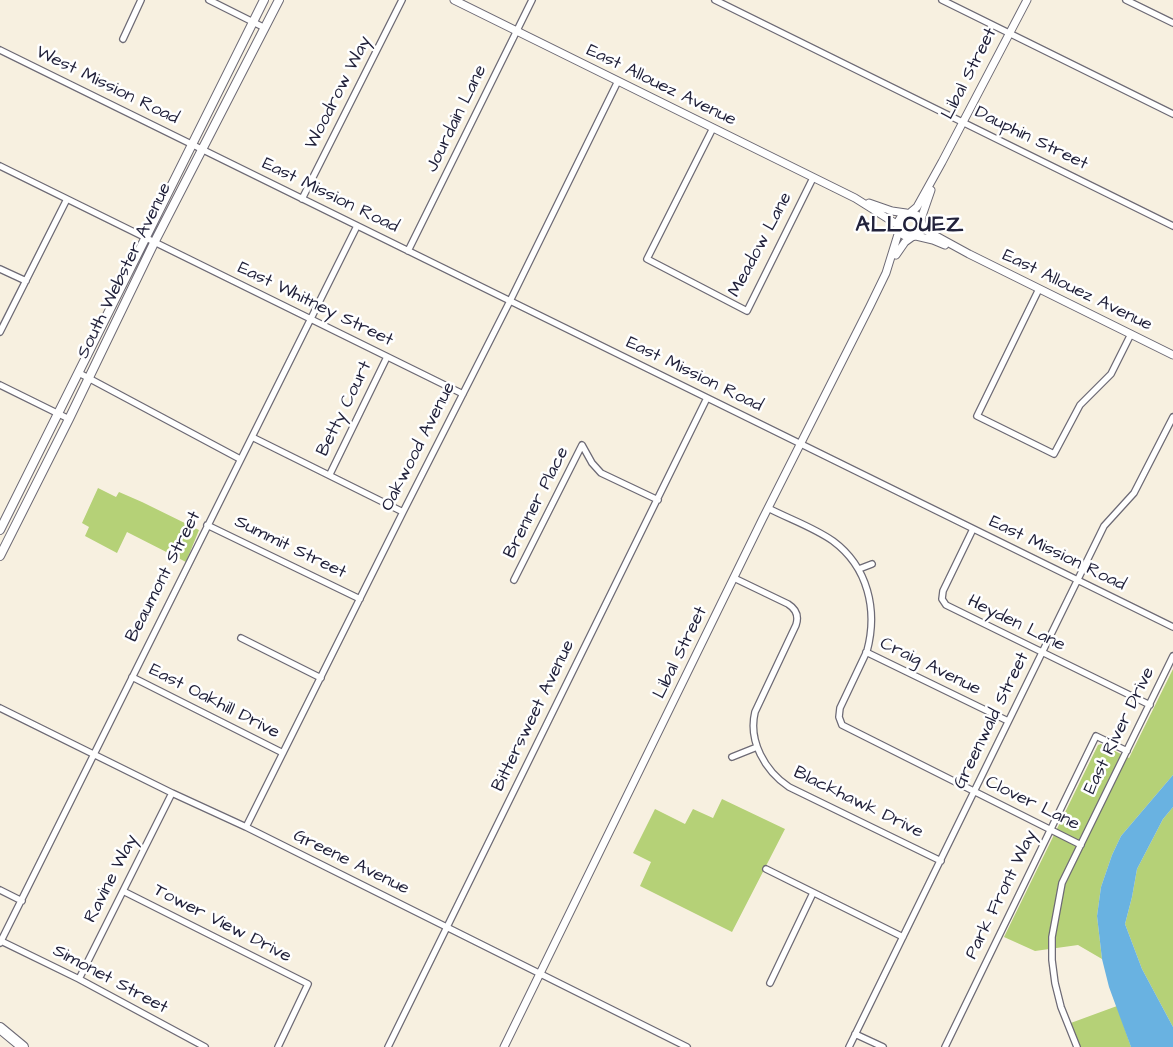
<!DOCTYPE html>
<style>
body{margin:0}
canvas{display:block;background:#f7f0e0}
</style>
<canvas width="1173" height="1047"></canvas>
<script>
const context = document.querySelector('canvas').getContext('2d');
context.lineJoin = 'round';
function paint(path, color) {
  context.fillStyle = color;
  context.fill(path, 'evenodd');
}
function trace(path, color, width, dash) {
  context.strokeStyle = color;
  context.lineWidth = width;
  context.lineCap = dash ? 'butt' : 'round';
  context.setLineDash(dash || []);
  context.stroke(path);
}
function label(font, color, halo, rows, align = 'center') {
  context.font = font + ' "Architects Daughter",sans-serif';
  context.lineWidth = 5;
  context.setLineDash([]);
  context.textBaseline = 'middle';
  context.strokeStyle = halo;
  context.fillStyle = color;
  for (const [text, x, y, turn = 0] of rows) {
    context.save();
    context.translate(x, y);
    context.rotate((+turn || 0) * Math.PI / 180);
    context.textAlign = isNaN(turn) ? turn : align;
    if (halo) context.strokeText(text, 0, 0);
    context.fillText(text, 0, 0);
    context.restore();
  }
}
paint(new Path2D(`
 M98,488L116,497L119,492L142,502L199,530L186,562L127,532L117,553L85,536L89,527L82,523Z
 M1173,669V775L1121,836L1112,855L1101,887L1097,916L1102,959L1078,945L1035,951L1004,937L1098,745L1101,744L1129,758Z
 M722,799L785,829L732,932L640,886L651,862L633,853L655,809L685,824L693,809L713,818Z
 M1173,807V1027L1142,969L1125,924L1132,897L1137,869L1163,819Z
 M1117,1006L1131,1047H1077L1068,1024Z`), '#b5d177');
paint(new Path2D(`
 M1173,775V807L1163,819L1137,869L1132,897L1125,924L1142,969L1173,1027V1047H1131L1109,987L1102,959L1097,916L1101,887L1112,855L1121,836Z`), '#69b2e1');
const minor = new Path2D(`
 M209,0L265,28
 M715,0L1173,226
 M942,0L1173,114
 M1126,0L1173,23
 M123,39L141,0
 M0,50L1173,627
 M713,128L647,259L747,311L813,178
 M0,166L463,394
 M302,199L402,0
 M408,251L532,0
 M0,269L26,281
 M1039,289L977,416L1054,454L1080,405L1111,374L1131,334
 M0,332L67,199
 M79,373L240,459
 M0,385L69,419
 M252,437L403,512
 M330,474L387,357
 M768,508C789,519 813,527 833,541C868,567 878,610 867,651L840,708L839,717L842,725L1081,845
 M207,525L360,599
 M973,529L943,591L942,599L946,605L1150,705
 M859,569L872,564
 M734,578L788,604C796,609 799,616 796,625L755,712C748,741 765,771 789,787L941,861
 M514,580L582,445L592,463L601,473L658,500
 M241,638L321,678
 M866,652L1008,721
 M132,677L283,753
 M0,708L172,793L246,827L687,1047
 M732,757L757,747
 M246,827L403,512L510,301L618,81
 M766,869L903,937
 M0,890L22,901
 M123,891L308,984L278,1047
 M1,941L79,979L205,1047
 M0,943L357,226
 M79,979L172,793
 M770,983L813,893
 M855,1034L883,1047
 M388,1047L707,398
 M849,1047L1104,526L1134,493L1173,417
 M945,1047L1096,736L1127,751
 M1077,1047L1061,1007L1055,983L1052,960V937L1062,883L1173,656`);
const tertiary = new Path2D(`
 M454,0L855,198L898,225
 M869,203L892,211L906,213
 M911,212L917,207L942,162L1027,0
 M898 225a12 12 0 1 1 24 0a12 12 0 1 1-24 0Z
 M921,219L931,190
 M922,224L927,231L969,254L1173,355
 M916,236L933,240L945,245
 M896,255L905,242L912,237
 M504,1047L762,520L870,306L886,273L899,231`);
const secondary = new Path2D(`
 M0,530L264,0
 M0,556L69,419L154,243L279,0`);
const motorway = new Path2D(`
 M0,1028L23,1047`);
trace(minor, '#6d6a75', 8);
trace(tertiary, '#6d6a75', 9);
trace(secondary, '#6d6a75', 10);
trace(motorway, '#6d6a75', 12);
trace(minor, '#fff', 5.5);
trace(tertiary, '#fff', 7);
trace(secondary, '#fff', 8);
trace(motorway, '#fff', 10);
label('18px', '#22223b', '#fff', [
 ["Libal Street",970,74,-63],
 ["West Mission Road",107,86,26],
 ["East Allouez Avenue",661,86,26],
 ["Woodrow Way",339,93,-63],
 ["Jourdain Lane",457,119,-64],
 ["Dauphin Street",1031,139,26],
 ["East Mission Road",330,196,26],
 ["Meadow Lane",761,245,-62],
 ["South Webster Avenue",125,271,-64],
 ["East Allouez Avenue",1077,291,26],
 ["East Whitney Street",315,305,26],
 ["East Mission Road",694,375,26],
 ["Betty Court",345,409,-64],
 ["Oakwood Avenue",419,447,-63],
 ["Brenner Place",537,503,-63],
 ["Summit Street",290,548,26],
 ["East Mission Road",1057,554,26],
 ["Beaumont Street",164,577,-63],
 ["Heyden Lane",1016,624,26],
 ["Libal Street",681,653,-64],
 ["Craig Avenue",930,667,26],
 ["East Oakhill Drive",214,702,27],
 ["Bittersweet Avenue",534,716,-64],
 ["Greenwald Street",992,721,-64],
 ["East River Drive",1120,731,-64],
 ["Blackhawk Drive",858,803,26],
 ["Clover Lane",1032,804,26],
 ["Greene Avenue",351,863,26],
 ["Ravine Way",112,879,-63],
 ["Park Front Way",1002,895,-64],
 ["Tower View Drive",222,924,27],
 ["Simonet Street",110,980,28]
]);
context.letterSpacing = '1px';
label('bold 22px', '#22223b', '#fff', [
 ["ALLOUEZ",910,226]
]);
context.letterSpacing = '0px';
</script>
